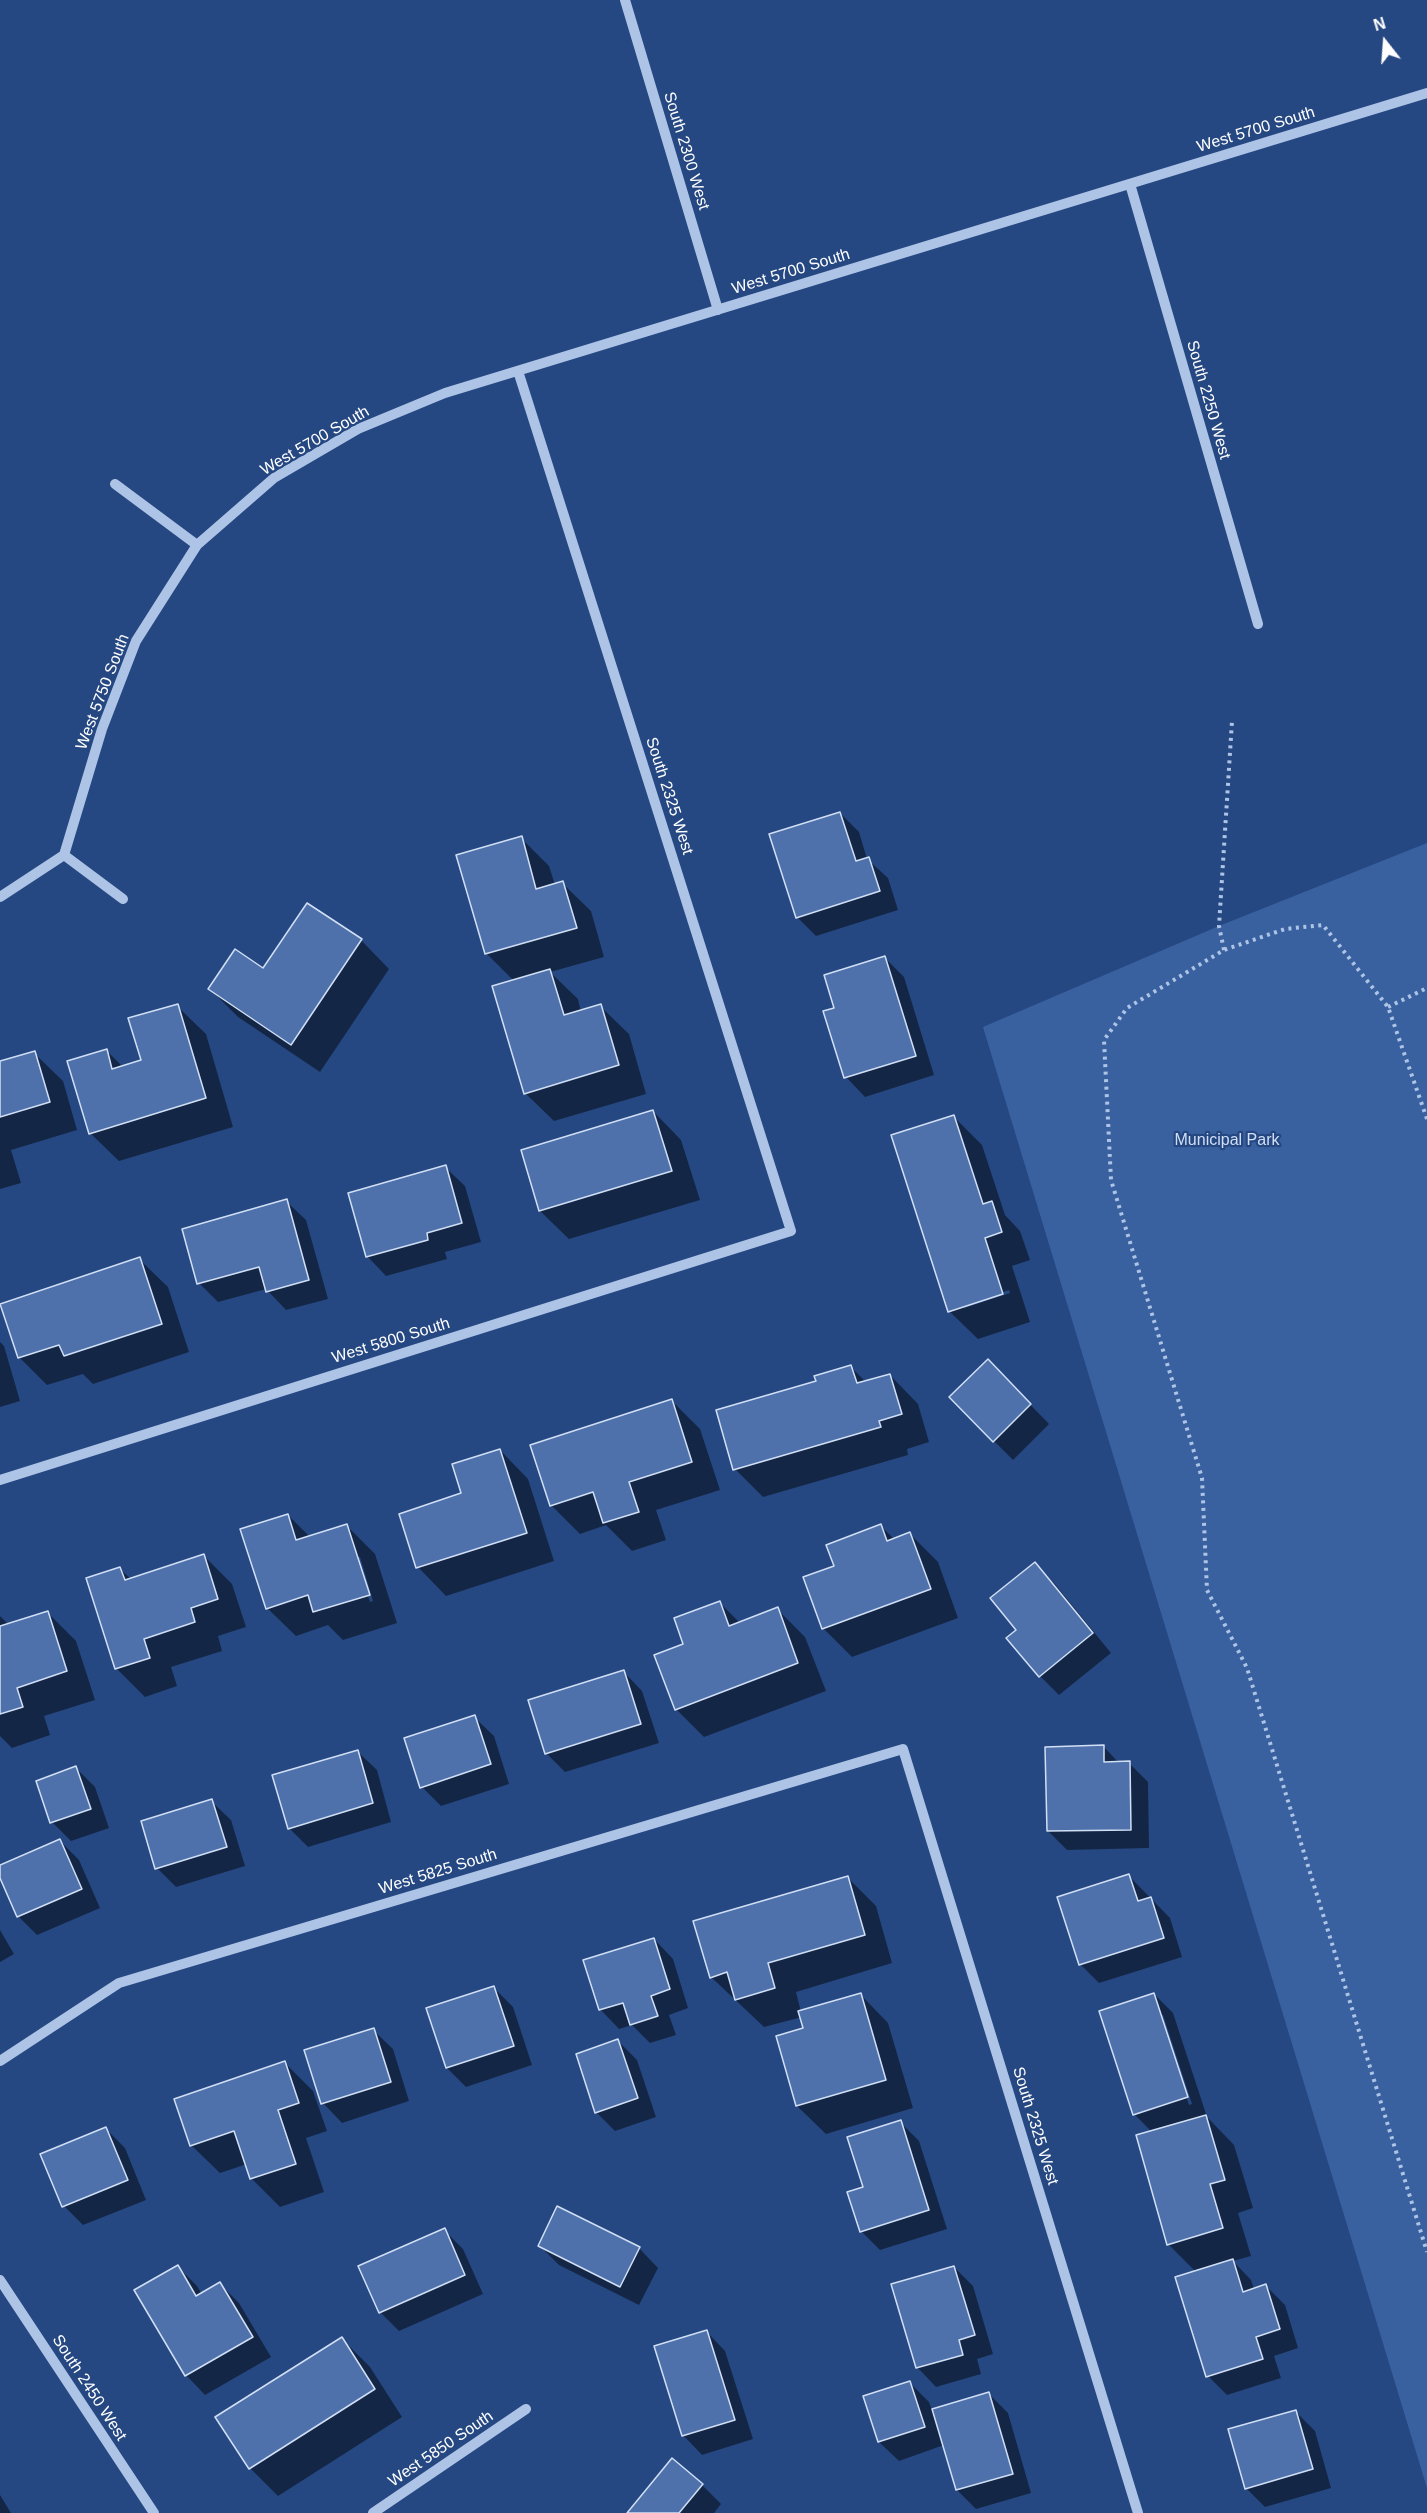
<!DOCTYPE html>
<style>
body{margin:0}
#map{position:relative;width:1427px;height:2513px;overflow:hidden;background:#264882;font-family:Helvetica,sans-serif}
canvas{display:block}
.north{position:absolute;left:1355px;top:12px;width:60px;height:60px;-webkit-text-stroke:4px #264882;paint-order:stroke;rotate:343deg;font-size:16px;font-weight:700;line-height:24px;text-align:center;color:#fff}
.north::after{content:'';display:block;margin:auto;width:21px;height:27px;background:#fff;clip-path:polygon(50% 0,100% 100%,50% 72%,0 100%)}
</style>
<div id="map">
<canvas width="1427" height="2513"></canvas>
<div class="north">N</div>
</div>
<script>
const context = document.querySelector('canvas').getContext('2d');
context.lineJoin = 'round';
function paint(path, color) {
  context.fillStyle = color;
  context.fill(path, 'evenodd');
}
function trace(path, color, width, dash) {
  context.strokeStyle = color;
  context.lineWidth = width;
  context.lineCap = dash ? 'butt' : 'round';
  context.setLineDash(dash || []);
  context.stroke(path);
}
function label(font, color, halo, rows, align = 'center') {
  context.font = font + ' Helvetica,sans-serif';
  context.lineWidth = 4.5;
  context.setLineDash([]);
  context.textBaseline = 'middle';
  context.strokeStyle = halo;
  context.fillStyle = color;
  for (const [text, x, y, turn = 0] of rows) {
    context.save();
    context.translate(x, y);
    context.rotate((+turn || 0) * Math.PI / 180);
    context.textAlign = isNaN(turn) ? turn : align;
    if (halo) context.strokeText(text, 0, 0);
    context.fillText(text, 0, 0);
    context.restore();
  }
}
paint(new Path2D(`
 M1427,843V2488L983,1027L1219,926Z`), '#3a619f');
paint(new Path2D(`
 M840,813L859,832L867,859L888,878L898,910L816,936L797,917Z
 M521,838L549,866L555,885L562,883L591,911L604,957L550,972L578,999L581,1012L600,1006L629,1034L646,1094L554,1121L525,1093L514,981L486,953Z
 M308,905L361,940L389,969L320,1072L238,1017L210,989L263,970Z
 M885,958L904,977L934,1075L865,1097L846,1077L836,1009Z
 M177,1006L206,1034L233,1127L119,1161L90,1133L106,1050L123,1067L143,1061Z
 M34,1053L63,1081L77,1130L11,1150L21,1183L0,1189V1063Z
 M653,1111L681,1140L700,1200L569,1239L540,1211L522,1151Z
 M954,1117L982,1145L1005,1215L1020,1231L1030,1260L1012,1266L1030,1322L978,1339L949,1311ZM1009,1290L1010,1293L964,1308V1305Z
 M445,1167L465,1186L481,1242L445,1252L447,1259L386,1276L367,1256Z
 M286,1201L306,1220L328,1299L286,1310L266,1289L218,1302L199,1283Z
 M139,1259L168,1287L189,1352L93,1384L83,1374L47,1385L19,1357Z
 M0,1342L4,1346L20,1401L0,1407Z
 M988,1361L1049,1424L1013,1460L994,1441Z
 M851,1367L866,1382L890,1375L918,1404L929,1442L907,1449L908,1455L763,1497L735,1469Z
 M672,1401L700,1429L720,1490L656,1510L666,1540L632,1551L606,1525L580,1534L551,1505Z
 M500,1450L528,1479L554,1561L446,1596L418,1567L463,1494Z
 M288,1515L310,1537L347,1526L375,1554L397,1623L343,1640L328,1625L296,1636L267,1608ZM356,1557H360L373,1601L370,1602Z
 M881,1526L895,1540L910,1534L938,1562L958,1618L852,1657L823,1628L836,1566Z
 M204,1556L232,1584L246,1627L218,1636L222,1651L171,1667L177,1686L145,1697L117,1669L88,1579L120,1569L131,1579Z
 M1034,1564L1054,1583L1111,1653L1059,1695L1040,1676L1018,1630Z
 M719,1602L740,1623L777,1609L805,1637L826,1691L704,1737L676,1709L685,1645Z
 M48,1613L76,1641L95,1700L44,1716L50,1735L12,1748L0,1736V1616L9,1625Z
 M623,1671L642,1691L659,1743L565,1772L546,1753Z
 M474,1717L494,1736L509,1784L441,1806L422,1787Z
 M1104,1747L1119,1763H1129L1148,1782L1149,1848L1067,1850L1048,1831Z
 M357,1751L377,1770L391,1822L308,1847L289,1828Z
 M76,1768L95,1787L109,1828L71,1841L52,1822Z
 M211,1801L231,1820L245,1866L176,1887L157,1868Z
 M60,1841L79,1860L100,1908L37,1935L18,1916L0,1874V1866Z
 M1129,1876L1170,1918L1182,1957L1099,1983L1080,1964Z
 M847,1877L876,1906L892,1963L796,1992L801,2012L860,1994L888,2023L913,2108L826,2134L797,2106L805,2029L802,2017L764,2027L711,1977Z
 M0,1930L14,1954L0,1962Z
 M654,1939L673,1959L688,2008L669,2015L676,2035L650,2043L632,2025L619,2029L600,2009Z
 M494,1988L513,2007L532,2065L466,2087L447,2068Z
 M1154,1994L1173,2013L1207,2117L1234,2145L1253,2208L1238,2213L1251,2256L1233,2261L1251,2280L1254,2289L1266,2286L1285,2305L1298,2348L1274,2356L1281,2378L1227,2395L1208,2376L1196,2272L1168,2244L1152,2132L1134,2114ZM1160,2015H1163L1192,2104L1189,2105Z
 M373,2030L393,2049L409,2101L342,2123L323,2103Z
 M618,2041L637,2060L656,2117L615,2131L596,2112Z
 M284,2062L313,2091L327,2131L306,2138L324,2192L280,2207L251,2178L247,2164L220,2173L191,2145Z
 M900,2122L919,2141L947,2229L880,2250L861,2231Z
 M106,2129L125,2148L146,2200L83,2225L64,2206Z
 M444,2230L463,2249L483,2294L399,2331L380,2312Z
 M539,2245L639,2248L658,2268L639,2305L559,2265Z
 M178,2267L197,2286L202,2294L220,2284L239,2303L271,2357L205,2395L186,2375Z
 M954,2267L973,2286L993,2354L977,2359L981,2374L936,2387L917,2367Z
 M706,2331L725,2351L753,2439L702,2455L683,2435Z
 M342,2339L370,2367L402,2417L278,2496L250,2468Z
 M909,2382L929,2402L932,2410L989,2394L1008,2413L1031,2493L976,2509L957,2490L944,2445L899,2461L879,2442L865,2397Z
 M1296,2412L1315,2431L1331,2488L1265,2507L1246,2488Z
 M702,2485L721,2504L714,2513H629Z
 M0,2495L11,2513H0Z`), '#0007');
const building = new Path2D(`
 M840,812L856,861L869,857L880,891L796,918L769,834Z
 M522,836L536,889L563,881L577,928L485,954L456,855Z
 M307,903L362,939L291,1045L208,989L235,949L263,968Z
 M885,956L916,1056L844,1078L823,1011L834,1008L824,975Z
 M550,969L564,1015L601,1004L619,1065L524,1094L492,986Z
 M178,1004L206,1098L89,1134L67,1061L107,1049L112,1069L141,1060L128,1018Z
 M35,1051L50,1102L0,1117V1061Z
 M653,1110L672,1171L539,1211L521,1150Z
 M954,1115L983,1204L992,1201L1002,1232L985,1238L1003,1294L948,1312L891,1135Z
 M446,1165L462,1223L427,1233L428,1240L366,1257L348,1193Z
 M287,1199L309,1280L266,1292L259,1267L197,1284L182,1229Z
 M140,1257L162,1324L64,1356L59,1345L18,1358L0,1304Z
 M988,1359L1031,1404L993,1442L949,1397Z
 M851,1365L857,1383L890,1374L902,1414L879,1421L881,1427L733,1470L716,1410L816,1381L814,1376Z
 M672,1399L692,1462L629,1482L639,1512L603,1523L593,1492L550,1506L530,1445Z
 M500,1449L527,1533L416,1568L399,1514L461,1493L452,1464Z
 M288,1514L296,1540L347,1524L370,1595L313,1612L308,1595L266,1609L240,1529Z
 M881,1524L887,1541L910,1532L931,1589L822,1629L803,1577L834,1566L826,1545Z
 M204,1554L218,1599L191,1608L195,1622L144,1639L150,1658L115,1669L86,1578L120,1567L125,1580Z
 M1035,1562L1093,1633L1039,1677L1006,1638L1016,1630L990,1598Z
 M720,1601L729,1626L778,1607L798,1663L675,1710L654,1655L683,1644L674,1618Z
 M48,1611L67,1671L17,1688L23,1707L0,1714V1626Z
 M624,1670L641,1724L545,1754L528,1700Z
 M475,1715L491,1764L420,1788L404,1738Z
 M1104,1745V1762L1130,1761L1131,1830L1047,1831L1045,1747Z
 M358,1750L373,1803L288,1829L272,1775Z
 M76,1766L91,1809L50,1823L36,1781Z
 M212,1799L227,1847L155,1869L141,1821Z
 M60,1839L82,1889L17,1917L0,1878V1865Z
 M1129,1874L1138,1901L1151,1897L1164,1938L1079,1965L1057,1897Z
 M848,1876L865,1935L768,1963L775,1988L735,2000L727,1972L710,1978L693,1921Z
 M654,1938L670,1989L651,1996L658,2016L630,2025L623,2003L599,2010L583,1960Z
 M494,1986L514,2046L446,2068L426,2008Z
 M861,1993L886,2080L796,2106L776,2036L803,2028L798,2011Z
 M1154,1993L1188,2097L1133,2115L1099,2011Z
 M374,2028L391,2082L321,2104L304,2050Z
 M618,2039L638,2098L595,2113L576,2054Z
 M285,2061L299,2103L278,2110L296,2164L250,2179L234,2131L190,2146L174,2099Z
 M1206,2115L1225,2180L1210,2184L1223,2228L1167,2245L1136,2135Z
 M901,2120L929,2210L860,2232L847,2192L863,2187L847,2137Z
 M106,2127L128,2180L62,2207L40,2154Z
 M557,2206L640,2247L620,2287L538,2246Z
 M445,2228L465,2275L379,2313L358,2266Z
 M1233,2259L1243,2292L1266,2284L1280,2329L1256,2337L1263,2359L1206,2377L1175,2277Z
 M178,2265L196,2296L220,2282L253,2337L185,2376L134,2290Z
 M954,2266L975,2335L959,2340L963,2355L916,2368L891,2284Z
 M707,2330L735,2420L682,2436L654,2346Z
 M342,2337L375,2389L249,2469L215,2417Z
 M910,2381L925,2427L878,2442L863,2396Z
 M989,2392L1013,2474L956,2490L932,2409Z
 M1296,2410L1313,2469L1245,2489L1228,2429Z
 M672,2458L703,2484L679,2513H627Z`);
paint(building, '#4e71ab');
trace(building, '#d1dff5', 1.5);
trace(new Path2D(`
 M1224,950L1219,926L1232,721
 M1388,1007L1427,988
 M1427,1119L1388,1007L1323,925L1285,929L1224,950L1127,1008L1104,1040L1111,1180L1202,1478L1207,1590L1247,1668L1427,2252`), '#aec4e7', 4, [3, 4.5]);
trace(new Path2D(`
 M625,0L718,310
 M1130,184L1258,624
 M197,545L274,478L358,429L445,393L1427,93
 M64,855L123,899
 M0,897L64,855L102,729L136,641L197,545L115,484
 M0,1480L791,1231L518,371
 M0,2061L119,1983L903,1749L1138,2513
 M0,2280L154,2513
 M373,2513L526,2409`), '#aec4e7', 10);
label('16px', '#fff', '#264882', [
 ["West 5700 South",1256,130,-17],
 ["South 2300 West",686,151,73],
 ["West 5700 South",791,272,-17],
 ["South 2250 West",1208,400,74],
 ["West 5700 South",315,441,-30],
 ["West 5750 South",103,692,-69],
 ["South 2325 West",669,796,72],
 ["West 5800 South",391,1341,-17],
 ["West 5825 South",438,1872,-17],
 ["South 2325 West",1035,2126,73],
 ["South 2450 West",89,2388,57],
 ["West 5850 South",441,2449,-34]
]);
label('16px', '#d1dff5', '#264882', [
 ["Municipal Park",1227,1141]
]);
</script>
